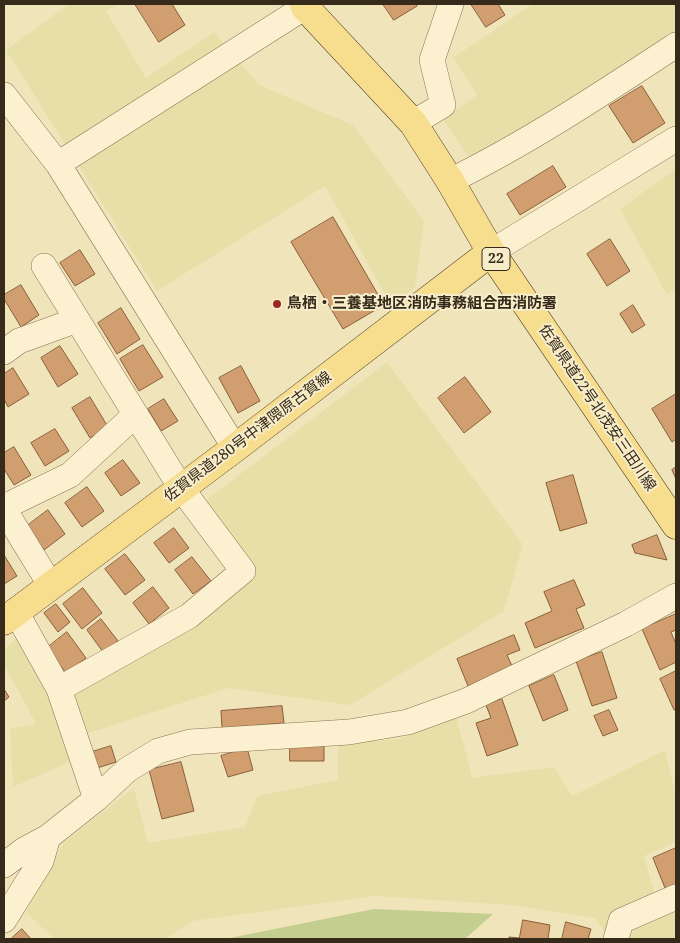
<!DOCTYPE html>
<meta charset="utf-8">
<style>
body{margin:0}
#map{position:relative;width:680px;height:943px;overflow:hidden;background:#f0e4bb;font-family:"Noto Serif",serif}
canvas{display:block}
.frame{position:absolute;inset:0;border:5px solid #362a1a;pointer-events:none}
</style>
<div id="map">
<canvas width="680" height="943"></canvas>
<div class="frame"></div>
</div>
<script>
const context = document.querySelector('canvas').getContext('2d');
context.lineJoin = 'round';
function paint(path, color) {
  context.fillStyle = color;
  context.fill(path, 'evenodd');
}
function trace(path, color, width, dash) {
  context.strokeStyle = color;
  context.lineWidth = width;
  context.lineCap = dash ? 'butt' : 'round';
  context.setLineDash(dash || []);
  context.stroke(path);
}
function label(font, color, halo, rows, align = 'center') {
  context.font = font + ' "Noto Serif","Noto Sans JP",serif';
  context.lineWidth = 4;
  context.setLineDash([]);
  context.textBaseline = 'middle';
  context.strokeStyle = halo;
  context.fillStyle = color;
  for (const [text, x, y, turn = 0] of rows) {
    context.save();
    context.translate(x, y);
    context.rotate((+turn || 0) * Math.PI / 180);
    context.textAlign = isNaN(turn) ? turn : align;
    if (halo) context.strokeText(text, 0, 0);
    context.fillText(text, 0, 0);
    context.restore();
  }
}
paint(new Path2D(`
 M69,4H118L106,11L146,78L214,32L259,85L353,125L424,221L415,287L393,309L325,186L157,291L6,50Z
 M533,4H676V35L507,146L468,156L443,119L477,95L453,58Z
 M676,169V288L667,295L620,209Z
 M387,362L523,545L504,611L350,705L228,688L68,740L74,760L13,787L10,729L36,724L4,664V650L18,637L53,705L255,571L205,501Z
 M456,715L472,778L554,767L572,796L665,750L676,798V842L644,856L661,917L676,911V939H610L595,918L509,905L375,896L193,921L165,939H54L26,912L64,842L134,788L148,843L245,827L257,796L338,780V743L399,739Z`), '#e6e0a8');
paint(new Path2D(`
 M374,909L493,914L465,939H225Z`), '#c3ce8f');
const building = new Path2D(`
 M135,4H172L185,25L159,42Z
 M383,4H416L417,6L394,20Z
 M471,4H498L505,15L486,27Z
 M642,86L665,123L633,143L609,106Z
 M553,166L566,187L520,215L507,194Z
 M333,217L384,305L343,329L291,242Z
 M610,239L630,271L607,286L587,254Z
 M80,250L95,274L75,286L60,263Z
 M21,285L39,315L21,327L4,299V295Z
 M633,305L645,325L632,333L620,314Z
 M121,308L140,339L117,354L98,323Z
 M143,345L163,377L139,391L120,359Z
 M60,346L78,374L58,387L41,358Z
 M241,366L260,401L238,413L219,378Z
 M13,368L29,394L8,407L4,399V374Z
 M465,377L491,412L464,433L438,398Z
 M676,394V439L672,442L652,409Z
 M90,397L108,427L90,438L72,408Z
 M164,399L178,421L161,431L148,409Z
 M55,429L69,451L45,466L31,443Z
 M14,447L31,475L14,485L4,469V453Z
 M123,460L140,483L121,496L105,473Z
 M676,467V479L672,470Z
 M573,475L587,523L560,531L546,483Z
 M87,487L104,511L82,527L65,503Z
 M48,510L65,534L44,550L27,526Z
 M174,528L189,548L169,563L154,543Z
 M657,535L667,560L635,553L632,545Z
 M125,554L145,580L125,595L105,569Z
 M4,555L17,576L4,584Z
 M192,557L211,581L193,594L175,570Z
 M574,580L585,605L576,609L584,628L535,648L525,623L552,611L544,592Z
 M153,587L169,608L149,624L133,603Z
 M83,588L102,613L82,629L63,604Z
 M56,604L70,622L58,632L44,613Z
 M676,614V630L671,632L676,644V662L660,670L642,629Z
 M101,619L118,641L103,652L87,630Z
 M67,632L86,658L66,673L47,648Z
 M514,635L520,650L507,655L513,668L468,686L457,659Z
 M602,652L617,698L592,706L576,661Z
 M676,671V709L674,710L660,679Z
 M554,675L568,710L543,721L529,686Z
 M4,689L9,697L4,701Z
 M502,699L518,745L487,756L476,723L491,718L486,705Z
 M282,706L284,723L222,728L221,711Z
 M609,710L618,730L603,736L594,716Z
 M290,744H324V761H290Z
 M111,746L116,762L94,769L89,753Z
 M247,748L253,770L228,777L221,756Z
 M181,762L194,811L162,819L149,770Z
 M676,848V889L667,893L653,858Z
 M523,920L550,925L548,939H509V937L519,938Z
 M566,922L591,929L588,939H562Z
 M22,929L31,939H11Z`);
paint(building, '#d19e6f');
trace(building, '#895e39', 1);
const minor = new Path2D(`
 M4,95L58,164L235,448
 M413,123L443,105L432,60L451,4
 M58,164L305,7
 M450,181C529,142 603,93 676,45
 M491,252L676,139
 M44,266L181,488L243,571L189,616L59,689
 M4,352L19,341L77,320
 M4,507L70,475L135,415
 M4,509L51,586
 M16,612L59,689L96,799
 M4,865L24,850L48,837L96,799L127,770L158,751L190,742L349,732L408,722L466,701L626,624L676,596
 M4,920L41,861L48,837
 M616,939L621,921L676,897`);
const major = new Path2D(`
 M304,4L305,7L413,123L450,181L491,252L676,525
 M4,621L235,448L491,252`);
trace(minor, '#887354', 26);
trace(major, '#554129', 29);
trace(minor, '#fbf0cf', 25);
trace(major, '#f7de8f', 28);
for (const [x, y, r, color] of [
 [277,304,5,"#9b2821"]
]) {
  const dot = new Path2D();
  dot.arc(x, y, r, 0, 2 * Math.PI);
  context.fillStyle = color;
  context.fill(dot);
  trace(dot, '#f7edcb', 2);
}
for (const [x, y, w] of [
 [496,259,28]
]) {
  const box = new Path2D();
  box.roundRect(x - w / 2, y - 11.5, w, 23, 4);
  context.fillStyle = '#f7edcb';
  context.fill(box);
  trace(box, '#362a1a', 1);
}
label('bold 14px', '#362a1a', null, [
 ["22",496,259]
]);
label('bold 15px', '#362a1a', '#f7edcb', [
 ["鳥栖・三養基地区消防事務組合西消防署",287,304]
], 'left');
label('15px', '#362a1a', '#f7edcb', [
 ["佐賀県道22号北茂安三田川線",597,408,56],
 ["佐賀県道280号中津隈原古賀線",248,437,-37]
]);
</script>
